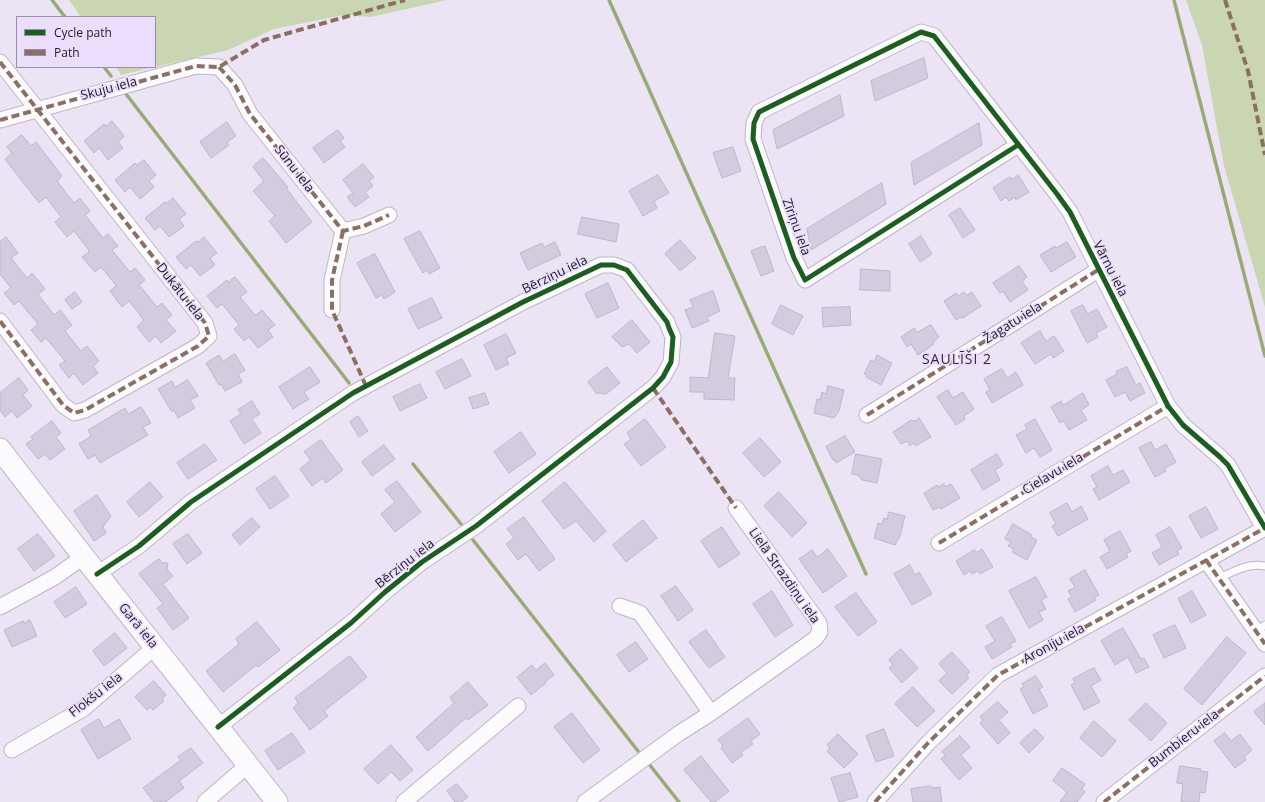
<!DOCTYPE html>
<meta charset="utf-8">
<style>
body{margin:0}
#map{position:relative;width:1265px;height:802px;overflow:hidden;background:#ece4f5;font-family:"Open Sans",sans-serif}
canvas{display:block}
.legend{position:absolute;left:16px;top:16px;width:140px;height:52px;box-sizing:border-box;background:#ebddfc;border:1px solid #998fa6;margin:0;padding:5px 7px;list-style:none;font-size:12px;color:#1f1a25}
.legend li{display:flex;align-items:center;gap:8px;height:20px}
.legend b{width:20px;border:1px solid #998fa6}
</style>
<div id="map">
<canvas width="1265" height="802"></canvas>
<ul class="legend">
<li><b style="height:5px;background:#1b5e20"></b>Cycle path</li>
<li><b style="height:5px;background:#8d6e63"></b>Path</li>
</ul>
</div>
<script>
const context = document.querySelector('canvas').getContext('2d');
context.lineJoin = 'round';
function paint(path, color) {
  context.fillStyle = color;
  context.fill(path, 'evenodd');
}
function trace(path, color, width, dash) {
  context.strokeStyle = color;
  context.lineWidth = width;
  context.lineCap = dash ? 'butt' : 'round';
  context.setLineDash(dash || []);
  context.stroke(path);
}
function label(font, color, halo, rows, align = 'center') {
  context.font = font + ' "Open Sans",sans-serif';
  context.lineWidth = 3.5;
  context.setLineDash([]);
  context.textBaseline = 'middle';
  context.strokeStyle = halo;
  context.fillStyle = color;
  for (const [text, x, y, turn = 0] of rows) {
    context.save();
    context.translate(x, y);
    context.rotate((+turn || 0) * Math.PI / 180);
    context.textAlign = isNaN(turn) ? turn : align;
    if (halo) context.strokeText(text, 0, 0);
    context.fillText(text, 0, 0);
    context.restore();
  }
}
paint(new Path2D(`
 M69,0H447L371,17L344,15L274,29L228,50L155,67V17H81Z
 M1186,0H1265V307L1224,166L1202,45Z
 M116,67H154L121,75Z`), '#c9d6b1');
trace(new Path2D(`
 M52,0L65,17
 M609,0L866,574
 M1174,0L1265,356
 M104,67L111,76
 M126,94L349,383
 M413,464L461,524
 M473,540L638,751
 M649,764L679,802`), '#99ab74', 3.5);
const building = new Path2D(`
 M924,58L928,78L875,101L871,81Z
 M840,95L844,116L777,149L773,130Z
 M112,121L124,136L118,142L123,148L108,160L99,148L94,153L84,141L104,124L106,126Z
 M227,122L236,136L227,142L229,145L211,158L200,142Z
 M979,123L982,145L914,185L911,163Z
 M338,130L344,138L340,141L345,147L324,163L313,148Z
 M22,135L31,146L36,142L62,176L57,181L74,203L80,198L90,211L85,215L103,238L108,234L118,246L112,250L130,272L135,268L145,280L139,285L157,307L162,303L172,315L166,320L176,331L161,343L156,336L149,342L137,327L143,321V319L129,301L122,307L110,291L116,286L115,284L101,267L95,272L82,257L89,252L88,249L74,231L67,237L55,222L61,217L46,197L39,203L5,159L12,153L7,147Z
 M733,147L741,171L722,178L713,153Z
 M263,158L288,187L286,188L312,222L286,243L269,221L275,216L253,191L264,181L253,167Z
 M144,160L156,175L149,181L154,187L140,199L130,187L125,192L115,180L135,163L137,165Z
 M363,164L374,177L369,181L373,186L365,192L369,197L355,207L347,197L353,193L343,180Z
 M658,175L669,193L654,201L657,208L643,216L629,191Z
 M1018,175L1029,192L1016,200L1015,197L1009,201L1006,197L1001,201L993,188L1009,177L1013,179Z
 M882,183L886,204L811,250L807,229Z
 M173,198L186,214L179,219L184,226L169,237L160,226L155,230L145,218L165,202L167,203Z
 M960,208L975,230L963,238L949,215Z
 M582,217L619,224L616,242L578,234Z
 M420,231L440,268L429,274L427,270L423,273L404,239Z
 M921,236L932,254L920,262L909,244Z
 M6,237L18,253L11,258L27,278L32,273L45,289L38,294L54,315L60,310L72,325L65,331L81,351L87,346L99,361L93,366L98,373L83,385L74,373L69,378L59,365L65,361L46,338L41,342L31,330L38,324L19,301L14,305L4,293L11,288L0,274V242Z
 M204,237L217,253L210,258L215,265L200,276L191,265L186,269L176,257L196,241L198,242Z
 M680,240L696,258L680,271L665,254Z
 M555,242L561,255L528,270L520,253L542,243L544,247Z
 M1067,242L1076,257L1051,272L1040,255L1055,246L1056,248Z
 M765,246L774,271L761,276L751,251Z
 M375,254L395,292L384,299L382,295L376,298L357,263Z
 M1019,266L1027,277L1022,281L1028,290L1010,302L1003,291L1000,293L993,283Z
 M861,269L890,271V291L860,290Z
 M235,277L247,292L240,297L254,314L256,315L262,310L275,325L268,330L273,337L258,348L249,337L244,341L234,329L239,325L222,304L217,308L207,296L227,280L228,282Z
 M608,283L619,308L597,318L585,294Z
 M713,291L720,311L707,317L709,321L692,328L685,310L693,307L690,300Z
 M75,292L82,302L72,309L65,300Z
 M964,292L967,295L972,292L981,306L963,318L961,317L956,320L944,301L956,293L958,296Z
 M432,298L442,318L418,329L408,309Z
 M781,305L803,316L793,335L772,324Z
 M1083,305L1088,314L1097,309L1107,327L1096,333L1098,337L1087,343L1071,311Z
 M850,307L851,325L823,327L822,308Z
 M632,320L650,342L637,353L629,344L622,347L612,337Z
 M931,325L939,337L933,342L934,344L918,355L911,344L907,347L901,337L914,328L917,332Z
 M1040,331L1046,341L1054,336L1064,351L1053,358L1051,354L1035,364L1021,343Z
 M715,333L735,336L728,378H735L734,400L704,399V392H690V377L708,378Z
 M506,334L516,353L506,358L509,364L496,370L484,345Z
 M235,354L245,370L238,374L242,382L225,391L221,384L219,385L206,363L219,355L223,361Z
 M877,355L892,363L881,385L866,377L867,375L864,374L871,360L874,362Z
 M462,359L471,376L445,389L436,372Z
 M310,367L320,382L304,392L309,399L293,409L279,387Z
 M607,367L620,383L606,394L596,393L588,382Z
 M1127,367L1136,385L1140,383L1145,393L1130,401L1125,392L1115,397L1106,380L1117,374L1116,372Z
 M1002,369L1007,378L1016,372L1023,385L992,403L986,392L990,390L984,379Z
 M19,378L28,390L23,395L32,406L17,418L12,411L5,417L0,410V393Z
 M188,380L198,396L190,400L195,408L178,418L174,410L172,412L158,389L172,381L175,387Z
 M420,384L427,398L400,411L393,397Z
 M828,386L844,390L839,411L834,418L814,413L817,399L820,400L822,392L826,394Z
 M948,390L953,398L963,392L974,409L964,416L965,419L956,425L937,397Z
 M485,393L489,404L473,409L469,398Z
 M1083,393L1089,405L1081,410L1087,420L1069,430L1064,421L1060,423L1051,407L1061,401L1063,405Z
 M252,401L260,414L252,419L261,433L244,444L230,421L241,414L238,410Z
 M141,407L151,423L143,427L148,435L100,463L95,455L88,459L79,444L91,436L88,430L125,408L128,414Z
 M358,416L368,431L359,437L350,422Z
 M919,418L931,437L916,446L914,443L910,446L907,441L901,444L893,432L911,420L915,421Z
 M645,419L666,447L641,466L624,444L631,439L627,433Z
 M1035,419L1052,450L1040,457L1034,448L1026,453L1016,435L1027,429L1025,425Z
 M52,421L61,433L56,437L65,449L50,460L45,454L38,459L26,444L33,439L31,437Z
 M521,432L536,454L509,473L494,452Z
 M845,436L855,452L836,463L835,460H833L826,447Z
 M760,438L781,462L764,477L743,453Z
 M321,440L343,470L326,483L323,478L312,486L300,469L311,460L304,452Z
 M1151,442L1155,450L1166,444L1176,462L1165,468L1166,471L1155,477L1139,448Z
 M205,444L217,460L188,479L177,463Z
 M384,445L395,459L372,476L362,462Z
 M856,454L882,459L877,483L862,480L858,475L852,474Z
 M997,454L1003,465L995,470L1000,480L983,490L971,470Z
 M1108,466L1113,475L1123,470L1130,482L1099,500L1093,489L1097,487L1091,476Z
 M275,476L289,496L270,509L256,489Z
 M397,481L421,512L395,532L381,514L395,502L385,490Z
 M150,482L163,497L139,517L127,502Z
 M565,482L606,531L594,542L576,521L564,529L542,501Z
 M944,484L945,487L951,484L960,498L941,509L939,507L933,510L924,493L937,485L938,487Z
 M779,492L807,523L792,537L764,506Z
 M97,495L111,516L103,527L106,533L94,541L74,511Z
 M1067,503L1072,512L1081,506L1088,519L1058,536L1052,526L1056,524L1050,513Z
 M1206,507L1218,529L1201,538L1189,516Z
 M889,512L905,516L900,536L895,545L874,538L878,523L882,524L884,518L887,519Z
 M524,517L555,559L539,571L526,554L518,560L506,544L514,538L507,529Z
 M252,518L260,527L240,545L232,535Z
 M643,520L657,538L626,562L613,545Z
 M1013,524L1032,535L1031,537L1037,540L1027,560L1012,552L1014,549L1008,546L1011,542L1005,539Z
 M722,527L740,554L719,568L701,541Z
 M1170,527L1182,548L1177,551L1179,554L1159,565L1152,553L1162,547L1156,535Z
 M1120,531L1131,551L1126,554L1128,557L1107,569L1100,557L1110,551L1104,540Z
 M38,534L55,556L34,571L18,549Z
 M188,534L202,553L187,564L173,544Z
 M828,549L847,576L823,593L799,559L812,550L817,557Z
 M982,549L993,567L980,574L978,571L972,574L970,571L964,575L956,561L974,550L977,552Z
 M159,559L163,563H168L167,569L173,576L163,584L189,618L173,630L157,608L163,604L139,574Z
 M910,565L915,575L919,572L932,594L912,605L894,574Z
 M1085,570L1099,595L1094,598L1096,600L1075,612L1068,599L1072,597L1068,591L1075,587L1070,579Z
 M1036,577L1047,597L1041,600L1046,609L1039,612L1043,620L1029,628L1009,591Z
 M676,586L693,610L678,621L661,596Z
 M76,587L87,604L65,618L54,602Z
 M772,591L793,625L775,637L753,604Z
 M1192,591L1206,615L1191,623L1178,599Z
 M856,593L877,622L858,636L835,607Z
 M1002,617L1016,641L1010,644L1012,647L992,659L985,647L995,641L986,626Z
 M30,620L37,636L12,647L4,630L23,621L24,623Z
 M257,622L280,650L258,667L256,665L223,692L206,671L239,644L236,639Z
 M1175,625L1186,648L1164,658L1153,635Z
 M1123,628L1141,659L1144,658L1149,667L1136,673L1128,657L1115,665L1101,641Z
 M706,630L725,657L709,668L689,642Z
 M115,633L127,648L104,666L93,651Z
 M1227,637L1246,653L1202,705L1184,689Z
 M636,642L648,659L629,672L617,655Z
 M901,649L918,668L902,683L889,668L893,665L889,660Z
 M952,652L970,672L966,675L969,678L952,694L939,681L947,673L939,664Z
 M350,656L367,677L324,711L328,716L310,730L293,708L298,703L295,698Z
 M545,663L554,675L545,682L546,683L531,695L517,677L532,665L536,670Z
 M1094,668L1101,680L1091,686L1100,702L1084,710L1071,685L1075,683L1073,679Z
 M1036,676L1043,687L1039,689L1048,706L1033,714L1020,689L1024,687L1022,684Z
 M154,681L166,695L162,699L164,701L153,710L151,707L147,710L135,697Z
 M468,682L488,705L468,720L466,718L428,751L416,737L454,703L450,698Z
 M913,687L935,711L917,727L895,704Z
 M998,702L1008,712L999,720L1010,733L998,744L980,723L983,720L980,717Z
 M1146,703L1167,723L1151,741L1129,720Z
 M1265,703V725L1254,712Z
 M572,713L600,750L583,763L554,727Z
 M748,718L760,734L751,741L753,744L741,752L743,755L732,763L721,748L723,746L718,740Z
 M99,719L104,728L119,719L131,739L98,759L81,730Z
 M1094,721L1116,741L1102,757L1080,738Z
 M884,729L894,756L876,762L866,736Z
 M1035,729L1044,738L1029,753L1020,743Z
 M292,733L305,752L278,770L265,751Z
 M1225,733L1231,741L1240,734L1252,750L1244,757L1246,760L1235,768L1214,741Z
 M838,734L858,754L844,768L827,751L830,748L827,745Z
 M960,736L970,747L961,755L972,768L959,780L941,759L945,755L942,752Z
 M391,745L413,770L400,781L391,772L378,784L364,769Z
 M191,748L203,763L179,781L184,788L165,802H154L143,788L181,760L178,757Z
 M701,756L729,791L715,802H711L684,770Z
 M1180,766L1201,769L1200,771L1208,772L1205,793L1200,792L1199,802H1181L1183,784L1177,783Z
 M1062,768L1085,784L1082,789L1085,792L1077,802H1060L1067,792L1053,781Z
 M850,773L858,797L839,802L831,778Z
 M457,784L468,797L461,802H455L447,791Z
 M930,786L933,788L940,787L942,802H913L911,789Z`);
paint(building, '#d3cbde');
trace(building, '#beb7c5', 1);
const lane = new Path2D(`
 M1219,578C1235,571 1247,563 1265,566
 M1256,631L1265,625`);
const street = new Path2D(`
 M0,62L205,323L209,336L198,346L85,410L74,413L63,405L0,321
 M0,120L196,66L219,67L235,85L250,114L343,231L364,226L389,215
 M1018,145L805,280L794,258L753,139L754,123L759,112L921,32L934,36L1057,194L1070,212L1168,406L1183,425L1220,457L1228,465L1264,528
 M332,310V280L343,231
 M867,415L1098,270
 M939,543L1168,406
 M1206,560L1265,644
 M97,574L139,546L191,502L353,393L523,302L601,265H614L627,270L667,322L669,328L673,337L671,362L663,377L653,388L476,526L422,562L385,592L351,623L218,727
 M620,606L640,613L711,713
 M0,607L55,577L83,557
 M12,750L83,709L155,647
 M205,802L248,765
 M404,802L518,706
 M585,802L678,734L711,713L815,639L820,632L819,623L736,508
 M875,802L928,743L998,675L1265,528
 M1104,802L1265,676`);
const secondary = new Path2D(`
 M0,449C91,568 185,684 277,802`);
trace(lane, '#bdb6c4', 9);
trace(street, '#bdb6c4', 17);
trace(secondary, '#bdb6c4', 23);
trace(lane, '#fcfbfe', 7);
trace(street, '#fcfbfe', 15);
trace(secondary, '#fcfbfe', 21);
trace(new Path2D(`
 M1225,0L1248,71L1265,155
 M0,62L205,323L209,336L198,346L85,410L74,413L63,405L0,321
 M219,67L235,85L250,114L343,231L364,226L389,215
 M0,120L196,66L219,67L264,40L405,0
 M343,231L332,280V310L366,386
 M653,388L736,508
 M867,415L1098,270
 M939,543L1168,406
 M1206,560L1265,644
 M875,802L928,743L998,675L1265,528
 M1104,802L1265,676`), '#8d6e63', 4, [8, 4]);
trace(new Path2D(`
 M1018,145L805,280L794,258L753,139L754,123L759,112L921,32L934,36L1057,194L1070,212L1168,406L1183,425L1220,457L1228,465L1265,528
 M97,574L139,546L191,502L353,393L523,302L601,265H614L627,270L667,322L669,328L673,337L671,362L663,377L653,388L476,526L422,562L385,592L351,623L218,727`), '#1b5e20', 5);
label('13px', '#1f1a25', '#ebddfc', [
 ["Skuju iela",109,89,-15],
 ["Sūnu iela",294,169,52],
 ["Zīriņu iela",796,227,70],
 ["Vārnu iela",1110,269,63],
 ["Bērziņu iela",555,275,-26],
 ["Dukātu iela",180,292,52],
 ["Žagatu iela",1013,323,-32],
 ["Cielavu iela",1053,474,-31],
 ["Bērziņu iela",405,564,-38],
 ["Lielā Strazdiņu iela",784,576,55],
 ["Garā iela",138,626,51],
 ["Aroniju iela",1054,644,-29],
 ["Flokšu iela",96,695,-38],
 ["Bumbieru iela",1184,739,-38]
]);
context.letterSpacing = '1px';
label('14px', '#342840', '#ebddfc', [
 ["SAULĪŠI 2",957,360]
]);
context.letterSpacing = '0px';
</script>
